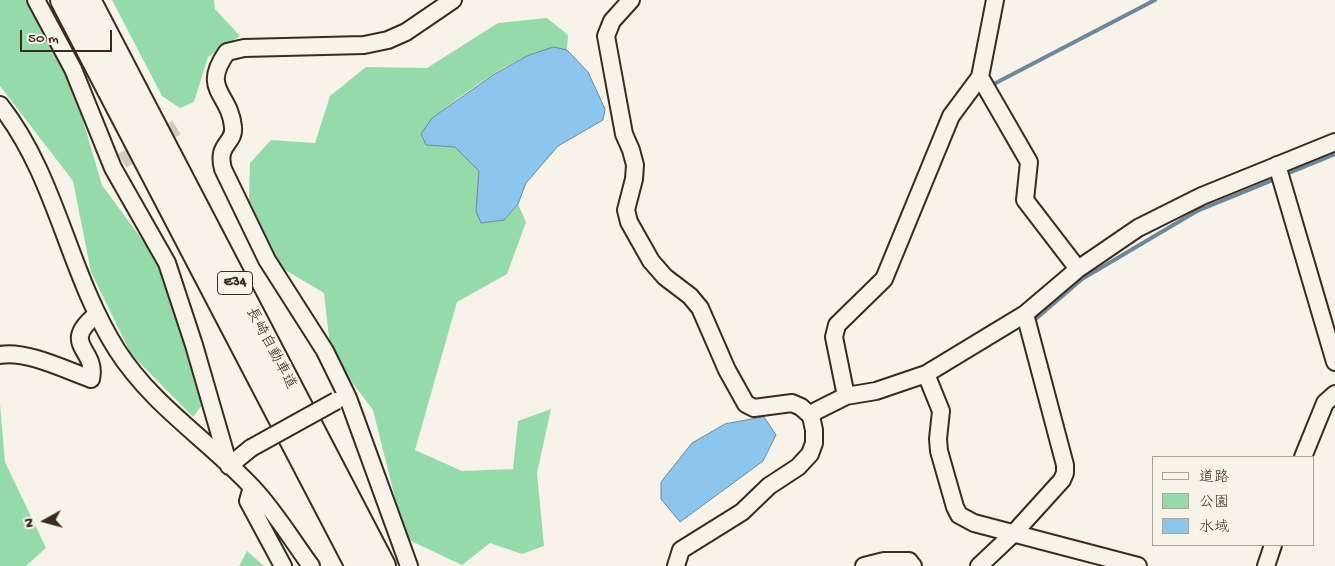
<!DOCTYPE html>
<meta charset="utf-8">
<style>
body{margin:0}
#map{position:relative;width:1335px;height:566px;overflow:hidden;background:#f7f3e8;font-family:"Gochi Hand","Klee One",sans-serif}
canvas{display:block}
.legend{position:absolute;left:1152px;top:456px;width:162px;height:90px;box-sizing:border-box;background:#f7f3e8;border:1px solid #aca397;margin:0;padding:6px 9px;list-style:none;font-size:15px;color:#3b2a1e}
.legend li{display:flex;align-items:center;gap:10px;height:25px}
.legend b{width:25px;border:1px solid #aca397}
.north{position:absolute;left:20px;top:496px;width:50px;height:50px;-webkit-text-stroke:4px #f7f3e8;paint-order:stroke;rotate:263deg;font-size:14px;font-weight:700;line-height:20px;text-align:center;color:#3b2a1e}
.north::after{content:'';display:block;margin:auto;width:18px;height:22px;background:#3b2a1e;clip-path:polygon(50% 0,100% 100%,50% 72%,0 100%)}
.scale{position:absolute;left:20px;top:30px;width:92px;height:22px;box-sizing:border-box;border:2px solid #3b2a1e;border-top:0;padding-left:6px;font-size:15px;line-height:18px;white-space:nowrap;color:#3b2a1e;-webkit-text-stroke:4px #f7f3e8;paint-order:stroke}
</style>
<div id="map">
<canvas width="1335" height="566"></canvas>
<ul class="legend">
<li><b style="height:6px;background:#f7f3e8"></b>道路</li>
<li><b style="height:14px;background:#95dba9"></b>公園</li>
<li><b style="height:14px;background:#8dc6ec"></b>水域</li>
</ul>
<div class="north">N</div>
<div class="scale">50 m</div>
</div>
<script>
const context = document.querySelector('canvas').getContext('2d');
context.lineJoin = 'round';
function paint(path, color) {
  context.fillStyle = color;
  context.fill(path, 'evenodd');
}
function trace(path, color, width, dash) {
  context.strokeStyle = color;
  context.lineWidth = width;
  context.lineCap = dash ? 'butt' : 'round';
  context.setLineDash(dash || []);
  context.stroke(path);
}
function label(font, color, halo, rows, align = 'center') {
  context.font = font + ' "Gochi Hand","Klee One",sans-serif';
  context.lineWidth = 4;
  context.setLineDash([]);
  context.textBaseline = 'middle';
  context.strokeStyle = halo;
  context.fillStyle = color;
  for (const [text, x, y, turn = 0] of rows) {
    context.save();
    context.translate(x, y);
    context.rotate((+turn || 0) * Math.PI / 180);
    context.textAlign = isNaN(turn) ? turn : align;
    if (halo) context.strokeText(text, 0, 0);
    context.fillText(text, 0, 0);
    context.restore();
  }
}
paint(new Path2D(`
 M0,0H26L73,87L102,185L160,264L202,405L193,417L131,354L91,272L73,181L0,86Z
 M112,0H214L215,9L240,36L208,57L194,102L180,108L162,96Z
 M547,18L568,35L567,50C527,42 463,95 432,118L426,145L455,147L479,171L476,211L504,220L518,204L526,222L507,274L457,302L415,450L462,471L513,469L518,421L551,409L537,473L544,546L522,554L490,543L462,565L405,538L373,410L331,355L324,293L280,267L249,200L250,163L271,140L315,143L330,96L366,67L427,68L498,23Z
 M0,404L5,462L46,548L26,566H0Z
 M247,551L264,566H239Z`), '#95dba9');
const water = new Path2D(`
 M554,47L567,50L588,72L605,109L603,120L558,146L526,183L518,204L504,220L481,223L476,211L479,171L455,147L426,145L421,134L432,118L493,75L527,56Z
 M764,417L776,435L763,461L680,522L661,499V482L692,443L725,424Z`);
paint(water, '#8dc6ec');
trace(water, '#6c889a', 1);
trace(new Path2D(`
 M990,86L1155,0
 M1284,175L1335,154
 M1031,323L1082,279L1197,211L1278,178`), '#6c889a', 4);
trace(new Path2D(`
 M122,161L177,127`), '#d1cbc0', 16, [16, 8]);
const minor = new Path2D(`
 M36,0L73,69L113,168L167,263L194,345L229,466
 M631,0L612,21L606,36L624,134L631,150L635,165L634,179L626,210L629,222L651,261L665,277L690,296L700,308L727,370L746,404L754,408L792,403L801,407L811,416L814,430V443L810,454L798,467L769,486L742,512L681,550L676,566
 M995,0L980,77L1029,162L1025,200L1078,269
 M0,105C57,177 68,273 117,350C152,405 208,440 252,487C274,510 292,540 311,566
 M1277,165L1335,362
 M0,355C26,350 66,370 91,379C98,349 59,345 96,315
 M926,374L941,411L938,439L939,451L955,507L959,515L974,523L1138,566
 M846,396L834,337L837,325L884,279L951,116L980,77
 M811,416L816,411L846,396L876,391L926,374L1025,314L1078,269L1138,228L1202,196L1335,142
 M1303,457L1325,403L1335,394
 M229,466L251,448
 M252,487L248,501L283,566
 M409,566L348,398L325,351L267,260L223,169C216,143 235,144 233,127C230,93 200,90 227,52L244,48L364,45L388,40L406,32L453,0
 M864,566L884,561H909L913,566
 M979,566L1014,533L1062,480L1065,473V465L1025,314
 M1266,566L1273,545`);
const highway = new Path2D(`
 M63,0L358,566
 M88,0L383,566`);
trace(minor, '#3b2a1e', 20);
trace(highway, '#3b2a1e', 28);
trace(minor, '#f7f3e8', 16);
trace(highway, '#f7f3e8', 24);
const minorBridge = new Path2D(`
 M251,448L336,401`);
trace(minorBridge, '#3b2a1e', 20, []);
trace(minorBridge, '#f7f3e8', 16);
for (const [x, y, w] of [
 [235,283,35]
]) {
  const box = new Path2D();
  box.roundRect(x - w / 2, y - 11.5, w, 23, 4);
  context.fillStyle = '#f7f3e8';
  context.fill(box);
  trace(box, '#3b2a1e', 1);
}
label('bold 14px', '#3b2a1e', null, [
 ["E34",235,283]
]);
label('15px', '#3b2a1e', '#f7f3e8', [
 ["長崎自動車道",270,349,62]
]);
</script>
